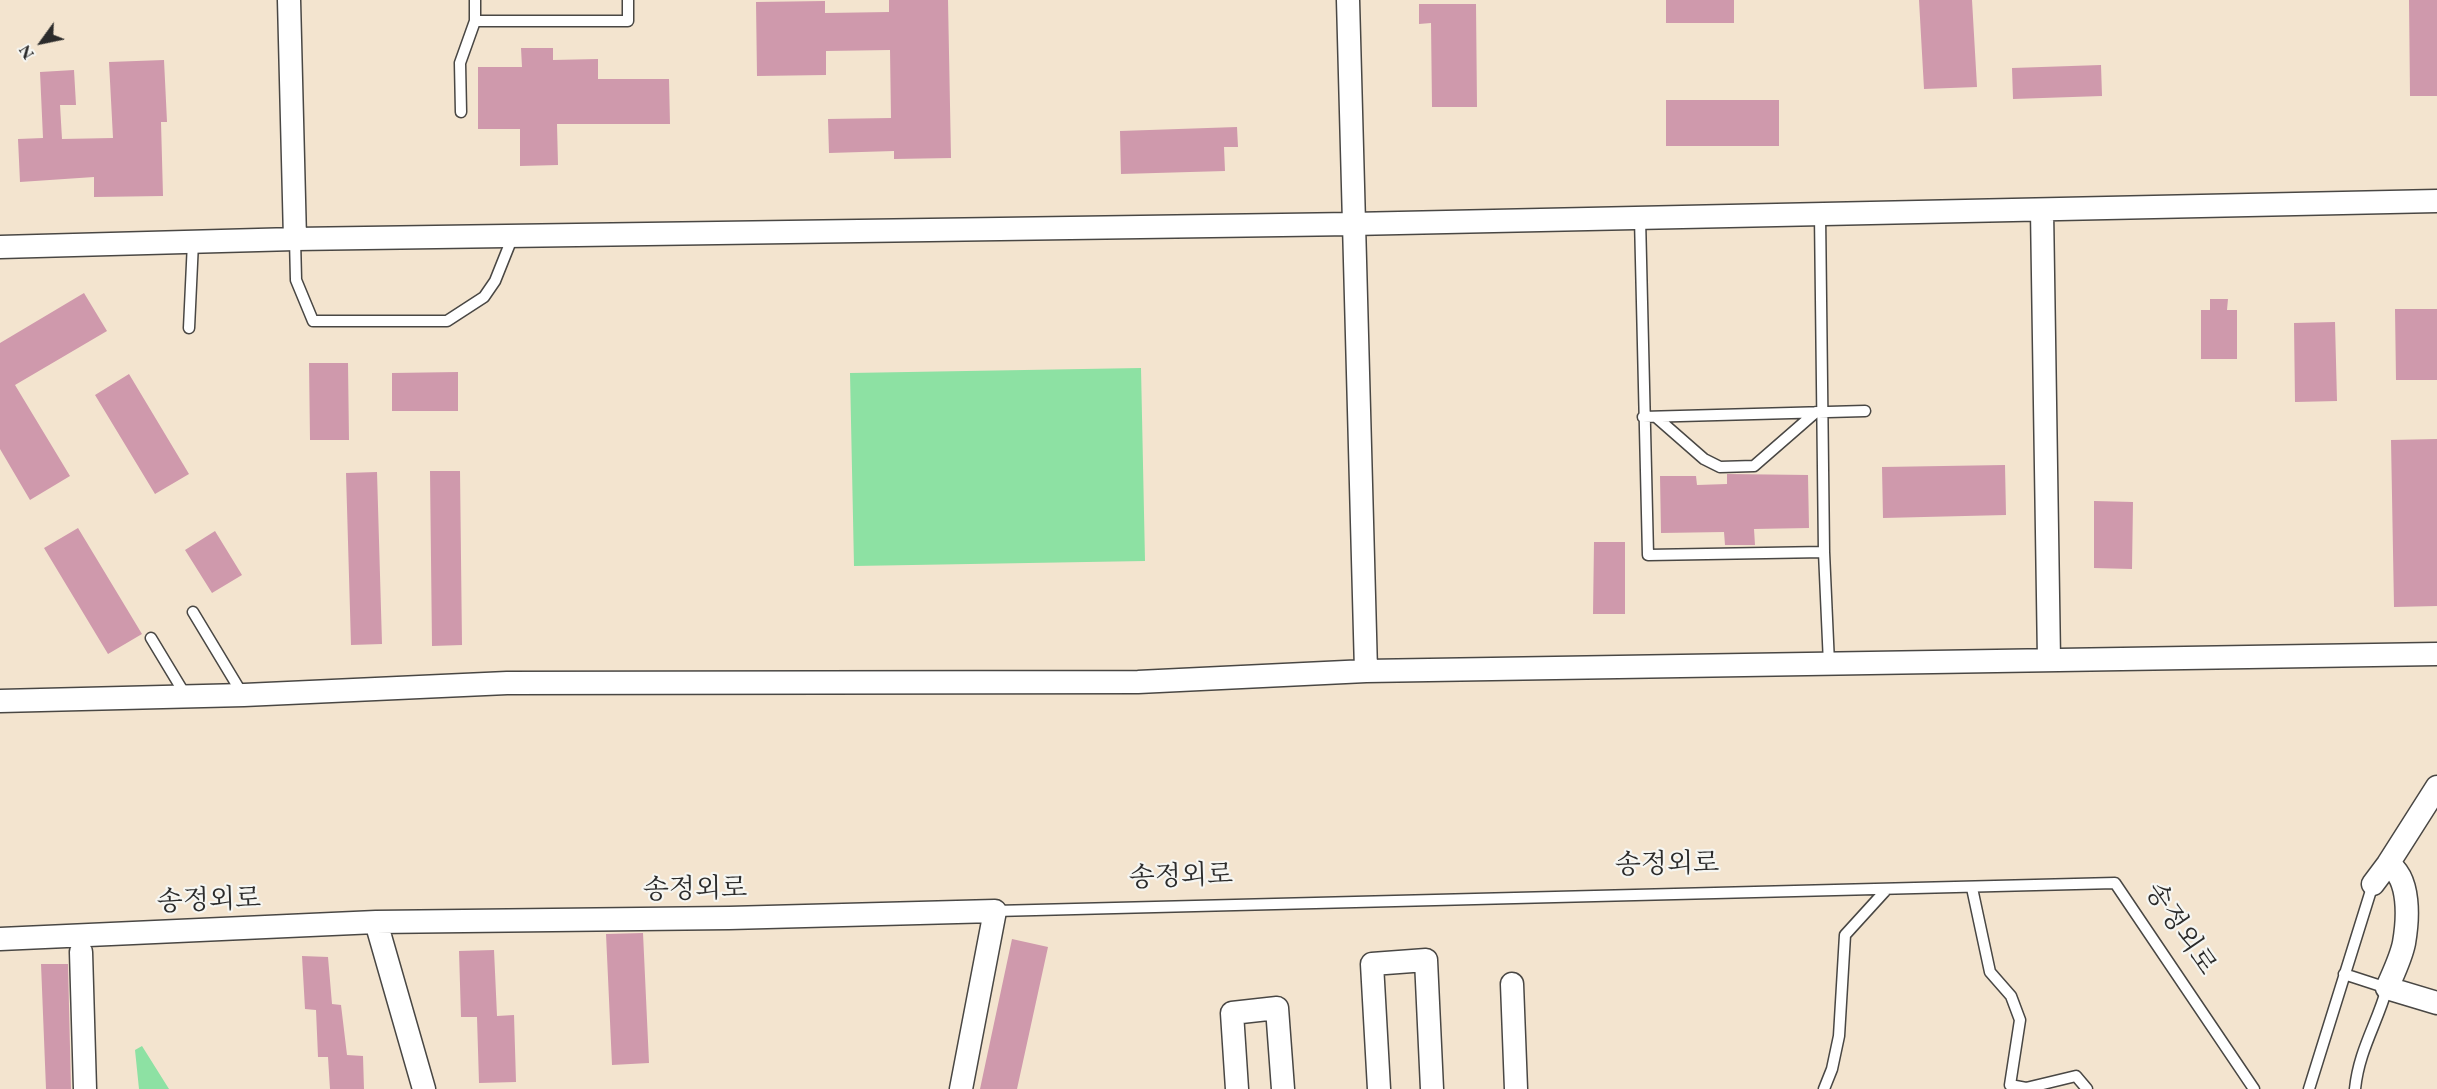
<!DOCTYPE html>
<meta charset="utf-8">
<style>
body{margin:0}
#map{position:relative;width:2437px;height:1089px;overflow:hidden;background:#f3e4cf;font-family:"EB Garamond",serif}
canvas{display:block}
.north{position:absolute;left:12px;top:12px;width:60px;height:60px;-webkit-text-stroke:4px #f6f6f2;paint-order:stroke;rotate:237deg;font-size:16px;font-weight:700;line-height:24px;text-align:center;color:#2b2b2b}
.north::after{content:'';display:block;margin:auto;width:21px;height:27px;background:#2b2b2b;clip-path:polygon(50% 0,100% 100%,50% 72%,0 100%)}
</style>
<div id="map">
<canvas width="2437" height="1089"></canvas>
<div class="north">N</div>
</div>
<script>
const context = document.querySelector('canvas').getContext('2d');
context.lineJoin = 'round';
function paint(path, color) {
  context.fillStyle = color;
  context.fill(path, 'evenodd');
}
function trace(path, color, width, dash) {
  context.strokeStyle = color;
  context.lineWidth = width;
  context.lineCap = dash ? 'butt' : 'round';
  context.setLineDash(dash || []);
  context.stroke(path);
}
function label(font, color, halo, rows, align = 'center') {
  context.font = font + ' "EB Garamond","Noto Serif KR",serif';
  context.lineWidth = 4.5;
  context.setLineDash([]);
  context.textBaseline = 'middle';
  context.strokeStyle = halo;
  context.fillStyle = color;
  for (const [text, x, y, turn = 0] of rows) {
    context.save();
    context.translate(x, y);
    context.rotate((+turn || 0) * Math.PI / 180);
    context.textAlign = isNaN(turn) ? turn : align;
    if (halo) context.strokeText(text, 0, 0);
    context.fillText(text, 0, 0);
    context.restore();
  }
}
paint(new Path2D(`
 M1141,368L1145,561L854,566L850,373Z
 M142,1046L169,1089H139L135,1050Z`), '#8de1a3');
paint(new Path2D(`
 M889,0H948L951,158L894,159V151L829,153L828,119L891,118L890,50L826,51V75L757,76L756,2L825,1V13L889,12Z
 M1666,0H1734V23H1666Z
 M1919,0H1972L1977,87L1924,89Z
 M2409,0H2437V96H2410Z
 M1419,4H1476L1477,107H1432L1431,23L1419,24Z
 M521,48H553V60L598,59V79H669L670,124H557L558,165L520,166V129H478V67H522Z
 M164,60L167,122H161L163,196L94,197V177L20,182L18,139L43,138L40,72L74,70L76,105H60L62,139L113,138L109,62Z
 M2101,65L2102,96L2013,99L2012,68Z
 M1666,100H1779V146H1666Z
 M1237,127L1238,147H1224L1225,171L1121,174L1120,131Z
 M84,293L107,331L15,385L70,476L30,500L0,449V343Z
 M2210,299H2228L2227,310H2237V359H2201V310H2210Z
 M2395,309H2437V380H2396Z
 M2335,322L2337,401L2295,402L2294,323Z
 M309,363H348L349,440H310Z
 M458,372V411H392V373Z
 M129,374L189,474L155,494L95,395Z
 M2437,439V606L2394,607L2391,440Z
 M2005,465L2006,515L1883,518L1882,467Z
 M430,471H460L462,645L432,646Z
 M377,472L382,644L351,645L346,473Z
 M1727,474L1808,475L1809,528L1754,529L1755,545H1725L1724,532L1661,533L1660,476H1696L1697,485L1727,484Z
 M2094,501L2133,502L2132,569L2094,568Z
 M78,528L142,634L108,654L44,548Z
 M215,531L242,575L212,593L185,550Z
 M1594,542H1625V614H1593Z
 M643,933L649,1063L612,1065L606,934Z
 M1012,939L1048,947L1017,1089H980Z
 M494,950L497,1016L514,1015L516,1082L479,1083L477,1017H461L459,951Z
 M302,956L328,957L332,1004L341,1005L347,1055L363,1056L364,1089H330L328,1057H318L316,1010L305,1009Z
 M41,964H68L71,1089H46Z`), '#cf99ac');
const lane = new Path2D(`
 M475,0V21H628V0
 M461,112L460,63L475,21
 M1640,218L1648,555L1824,552L1820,214
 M295,239L296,280L313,321H447L484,297L495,281L513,236
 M189,328L193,242
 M1643,417L1865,411
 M1656,417L1704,459L1720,467L1754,466L1816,412
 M1824,552L1829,664
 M193,612L243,695
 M151,638L186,696
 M1972,888L1990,972L2011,996L2020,1020L2010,1085L2026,1088L2076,1076L2087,1089
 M995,911L2115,883L2254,1089
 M2344,974L2387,988C2377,1024 2359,1050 2355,1089
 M1824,1089L1832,1069L1839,1036L1845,935L1886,890
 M2309,1089L2373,884`);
const street = new Path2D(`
 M289,0L295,239
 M1348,0L1366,671
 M2042,210L2049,660
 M0,247L295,239L1352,224L2437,201
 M0,701L244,695L507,683L1138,682L1366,671L2437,654
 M2388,864C2411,878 2408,920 2404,943C2401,958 2393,974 2387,988L2437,1003
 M2373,884L2388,864L2437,787
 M376,922L424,1089
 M0,939L376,922L729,918L995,911L961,1089
 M81,952L85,1089
 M1512,984L1516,1089
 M1237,1089L1232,1013L1277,1008L1283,1089
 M1379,1089L1372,964L1426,960L1432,1089`);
trace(lane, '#494744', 13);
trace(street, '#494744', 25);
trace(lane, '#fff', 10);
trace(street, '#fff', 22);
label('27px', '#2b2b2b', '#f6f6f2', [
 ["송정외로",1667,865,-1],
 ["송정외로",1181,877,-2],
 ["송정외로",695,890,-1],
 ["송정외로",209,901,-2],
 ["송정외로",2180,929,56]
]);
</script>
